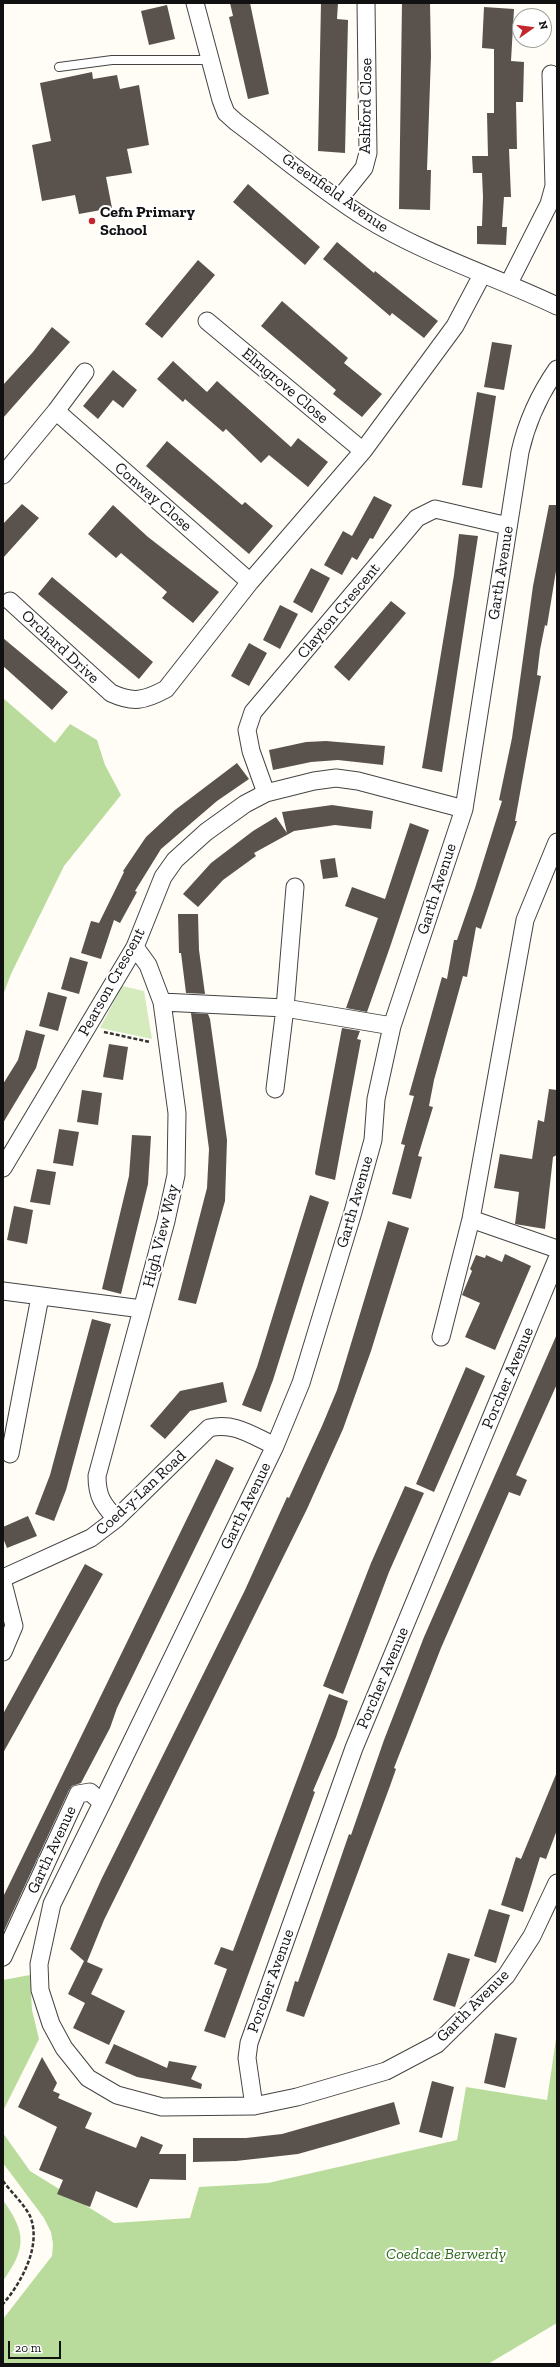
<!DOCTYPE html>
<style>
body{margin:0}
#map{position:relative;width:560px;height:2367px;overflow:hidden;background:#fffdf5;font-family:"Zilla Slab",serif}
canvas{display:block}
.frame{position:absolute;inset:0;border:4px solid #111;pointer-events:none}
.north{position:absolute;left:512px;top:8px;width:40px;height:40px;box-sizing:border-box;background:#fff;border:1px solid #a0a0a0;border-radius:50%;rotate:76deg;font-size:11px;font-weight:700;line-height:16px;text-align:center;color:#111}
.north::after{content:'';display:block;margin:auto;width:14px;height:18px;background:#c4262e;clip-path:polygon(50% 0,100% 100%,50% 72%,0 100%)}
.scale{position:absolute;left:8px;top:2341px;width:53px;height:18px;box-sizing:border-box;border:2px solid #111;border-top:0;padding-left:5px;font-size:12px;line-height:14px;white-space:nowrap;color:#111;-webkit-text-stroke:3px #fff;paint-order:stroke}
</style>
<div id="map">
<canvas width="560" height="2367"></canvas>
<div class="frame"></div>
<div class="north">N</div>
<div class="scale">20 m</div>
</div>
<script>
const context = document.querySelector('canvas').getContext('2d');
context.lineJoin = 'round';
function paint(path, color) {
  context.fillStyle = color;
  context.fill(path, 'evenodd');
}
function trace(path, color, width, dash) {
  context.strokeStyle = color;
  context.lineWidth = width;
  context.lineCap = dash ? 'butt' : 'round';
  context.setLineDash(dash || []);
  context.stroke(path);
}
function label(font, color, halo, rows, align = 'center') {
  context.font = font + ' "Zilla Slab",serif';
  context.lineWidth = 4;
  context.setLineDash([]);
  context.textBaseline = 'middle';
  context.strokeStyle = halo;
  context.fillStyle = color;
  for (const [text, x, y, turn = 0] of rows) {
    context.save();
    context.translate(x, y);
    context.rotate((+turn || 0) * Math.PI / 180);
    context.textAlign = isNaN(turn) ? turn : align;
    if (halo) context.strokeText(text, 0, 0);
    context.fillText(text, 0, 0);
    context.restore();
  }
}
paint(new Path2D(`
 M122,986L144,991L152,1039L100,1028Z`), '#d5ebbd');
paint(new Path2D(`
 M3,698L55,743L70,724L97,740L105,765L121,795L64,866L11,974L3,995Z
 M30,1975L32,2010L39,2039L3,2111V1980Z
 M556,2039L557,2323L488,2364H3V2319L52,2256L53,2244L51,2232L44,2218L3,2163V2133L30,2171L114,2223L190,2218L199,2187L268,2183L457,2140L466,2087L547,2100Z
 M3,2200C26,2233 27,2247 3,2281Z`), '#b9dc9c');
paint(new Path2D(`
 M230,3H250L269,94L248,99L229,17L233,16Z
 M321,3H338L337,19L348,20L345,153L318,151Z
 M402,3H430L431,56L427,170H431L430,210L399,209Z
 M167,5L175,39L149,45L141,11Z
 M484,7L514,9L511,61L524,62L523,102H516L517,149H509L511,197H504L502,227H507L506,245L477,244V226H482L483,197L482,173H473L472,156H488L487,113H494V49L482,48Z
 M92,72L93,79L117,75L120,89L139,85L149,145L127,149L132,173L106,177L112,208L79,214L75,195L42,201L32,145L51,141L40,83Z
 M248,184L320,247L305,265L233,202Z
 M337,242L374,273L375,271L438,321L424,338L392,313L390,316L323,259Z
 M198,260L215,275L162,338L145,324Z
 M282,301L348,358L344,363L382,394L362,417L333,394L336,390L261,326Z
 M52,327L70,342L3,418V385L33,352Z
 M492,342L512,345L504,390L484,387Z
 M173,361L207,392L217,381L291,447L298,438L328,462L308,487L269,455L261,463L226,429L223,432L185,399L183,402L157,379Z
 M113,370L137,390L123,408L113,400L98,419L83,406Z
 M477,392L496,396L482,488L462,485Z
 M167,441L242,505L245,502L273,526L249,554L146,466Z
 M374,496L392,505L373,539L370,538L357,560L352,557L342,575L324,565L343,531L352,536Z
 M22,504L39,518L3,558V524Z
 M113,505L148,537L219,592L193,623L162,598L167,592L121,553L116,558L88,534Z
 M549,505H557V565L547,626L545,625L540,650L537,675L541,676L515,821H517L481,929L476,927L467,977L463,976L434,1080L429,1106L433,1107L418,1156L422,1157L411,1199L392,1194L405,1145L401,1144L414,1096L409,1095L442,977L447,979L454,940H457L475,888L502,801L499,800L512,738L533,586Z
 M459,534L478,536L442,772L422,768L454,575Z
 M311,568L330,578L312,613L293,602Z
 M52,577L153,662L139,679L38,594Z
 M391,601L406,613L349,681L334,667Z
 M280,605L298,614L280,649L263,640Z
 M3,638L68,692L52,710L3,666Z
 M249,643L267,653L249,686L231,676Z
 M326,741L385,746L383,765L338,760L311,762L273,770L269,750L306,742Z
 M237,763L249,779L217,801L161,849L135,891L137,892L120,923L114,920L101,959L81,953L91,921L99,923L124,872L123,871L146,837L175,810Z
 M332,805L373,811L371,829L335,825L294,831L254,853L256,856L223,880L198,907L183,894L211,863L253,831L276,817L287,833L282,812Z
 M410,823L429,830L390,947L367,1012L346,1008L378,918L345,906L352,887L385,899Z
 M335,858L338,877L323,879L320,860Z
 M178,914H198L199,950L205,994L186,993L181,953H179Z
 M70,957L88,962L79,994L61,989Z
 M48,992L67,997L58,1031L39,1026Z
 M191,1013L208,1014L210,1019L227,1140L225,1201L196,1304L178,1300L207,1188L209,1149Z
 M342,1028L360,1031L357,1039L361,1040L335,1180L316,1175L315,1173Z
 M26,1030L45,1035L36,1068L3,1123V1084L18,1060Z
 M109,1044L128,1047L123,1080L103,1077Z
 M549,1089L557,1090V1155L553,1157L545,1229L515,1224L519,1192L494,1188L500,1154L532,1159L538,1120L544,1122Z
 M82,1090L102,1093L98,1125L77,1122Z
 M59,1129L79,1132L73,1166L53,1163Z
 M132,1135L151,1136L148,1184L121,1294L102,1289L129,1176Z
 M37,1169L56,1172L50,1205L30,1202Z
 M310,1195L329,1202L273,1380L261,1412L242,1405L257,1367Z
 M14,1206L33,1210L27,1244L7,1240Z
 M388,1221L409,1228L371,1351L343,1429L307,1509L104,1920L87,1962L103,1969L91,1994L125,2011L109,2045L73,2028L85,2003L68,1994L84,1961L70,1949L101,1880L245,1590L287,1497L289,1498L322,1426L337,1390Z
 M505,1254L531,1266L495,1350L465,1337L480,1303L462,1295L472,1271L470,1269L476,1255L485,1258L486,1255L502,1262Z
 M92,1319L111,1324L66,1490L54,1521L35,1514L50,1475Z
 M557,1334V1384L516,1475L527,1480L520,1496L509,1492L441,1648L394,1768L396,1769L390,1786L304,2017L286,2011L295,1981L298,1982L349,1834L351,1835L384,1740L424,1637Z
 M466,1367L485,1376L434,1492L416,1484Z
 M223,1382L227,1402L190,1411L165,1439L150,1426L180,1391Z
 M216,1459L234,1468L117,1708L110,1728L81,1783L72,1786L69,1790L3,1933V1897Z
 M405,1486L424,1493L389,1572L343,1694L323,1686L371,1563Z
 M28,1516L37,1536L7,1548L3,1538V1527Z
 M85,1564L103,1574L3,1753V1714Z
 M329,1694L348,1701L336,1737L313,1791L315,1792L225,2038L204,2031L227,1969L214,1964L221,1947L233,1951Z
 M557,1772V1830L546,1859L540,1857L523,1912L501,1905L516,1857L521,1859Z
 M489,1909L510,1915L496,1963L474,1956Z
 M448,1953L470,1959L455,2007L433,2000Z
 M495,2033L517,2038L505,2088L484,2083Z
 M114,2044L167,2068L169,2061L197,2066L191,2079L202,2084L201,2089L137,2077L105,2063Z
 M42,2057L57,2083L53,2091L60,2094L58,2098L92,2113L85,2128L136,2148L141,2136L163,2145L159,2154H186V2180L150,2179L137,2208L96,2191L90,2207L57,2194L63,2180L39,2170L57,2127L18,2107Z
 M432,2081L454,2087L442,2138L419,2132Z
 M394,2102L400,2124L344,2141L298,2154L236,2161L193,2162V2138H246L282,2134Z`), '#5a524d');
const service = new Path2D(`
 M59,67L112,60H210`);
const minor = new Path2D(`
 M195,3L221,100L226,113L236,122C279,154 321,190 366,218C426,255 494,276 557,306
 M339,199L364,168L368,153L366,3
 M509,283L549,204L554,186L551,74
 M207,321L363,451
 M56,411L250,582
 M3,475L56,411L85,372
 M10,601L111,693C133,703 144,701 166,689L250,582L363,451L455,326L482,275
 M266,793L251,751L247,730L253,712L417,518L435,509L508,526
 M162,1002L285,1008L392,1026
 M275,1089L285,1008L295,887
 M3,1168L135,947L163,877L175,860L206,832L245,804L266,793L314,781L336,778L358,781L464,809
 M471,1219L557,1249
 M3,1291L142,1309
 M441,1337L471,1219L525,920L557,842
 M10,1454L40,1297
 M116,1519C103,1504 97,1497 97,1476L166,1221L176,1175L177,1113L162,1002L148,965L135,947
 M3,1578L91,1538L116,1519L209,1428C235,1422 251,1435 275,1446
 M3,1583L14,1626L3,1652
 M102,1803L52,1904L39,1964L40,1990L51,2024L64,2048L88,2078L117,2095L162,2107L254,2106L297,2097L386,2071L437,2044L506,1976L532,1936L557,1883
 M3,1957L78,1794L90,1792L102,1803L275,1446L301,1383L353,1212L373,1140L376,1099L392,1026L464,809L520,452C527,421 539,395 557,369
 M254,2106L247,2058L249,2043L260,2012L354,1748L557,1259`);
trace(service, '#444', 10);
trace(minor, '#444', 19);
trace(new Path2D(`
 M104,1032L150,1042
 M3,2181C11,2192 24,2204 30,2216C42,2245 22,2282 3,2304`), '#333', 2.5, [4, 2]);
trace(service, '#fff', 8);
trace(minor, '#fff', 17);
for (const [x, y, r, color] of [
 [92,221,4,"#c4262e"]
]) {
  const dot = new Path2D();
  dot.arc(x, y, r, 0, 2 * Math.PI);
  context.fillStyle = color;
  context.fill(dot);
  trace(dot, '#fff', 1.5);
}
label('16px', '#111', '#fff', [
 ["Ashford Close",366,106,-89],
 ["Greenfield Avenue",335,193,35],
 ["Elmgrove Close",285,386,40],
 ["Conway Close",153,497,41],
 ["Garth Avenue",501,573,-81],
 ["Clayton Crescent",339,611,-50],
 ["Orchard Drive",60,647,43],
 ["Garth Avenue",437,889,-72],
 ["Pearson Crescent",112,982,-61],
 ["Garth Avenue",355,1202,-74],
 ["High View Way",161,1236,-76],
 ["Porcher Avenue",508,1378,-67],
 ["Coed-y-Lan Road",141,1493,-43],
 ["Garth Avenue",246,1506,-64],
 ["Porcher Avenue",383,1678,-67],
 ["Garth Avenue",52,1850,-65],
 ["Porcher Avenue",271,1981,-70],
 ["Garth Avenue",473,2006,-45]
]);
label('bold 16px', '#111', '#fff', [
 ["Cefn Primary",100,212],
 ["School",100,230]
], 'left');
label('italic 16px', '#2f6b1f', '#fff', [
 ["Coedcae Berwerdy",446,2254]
]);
</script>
